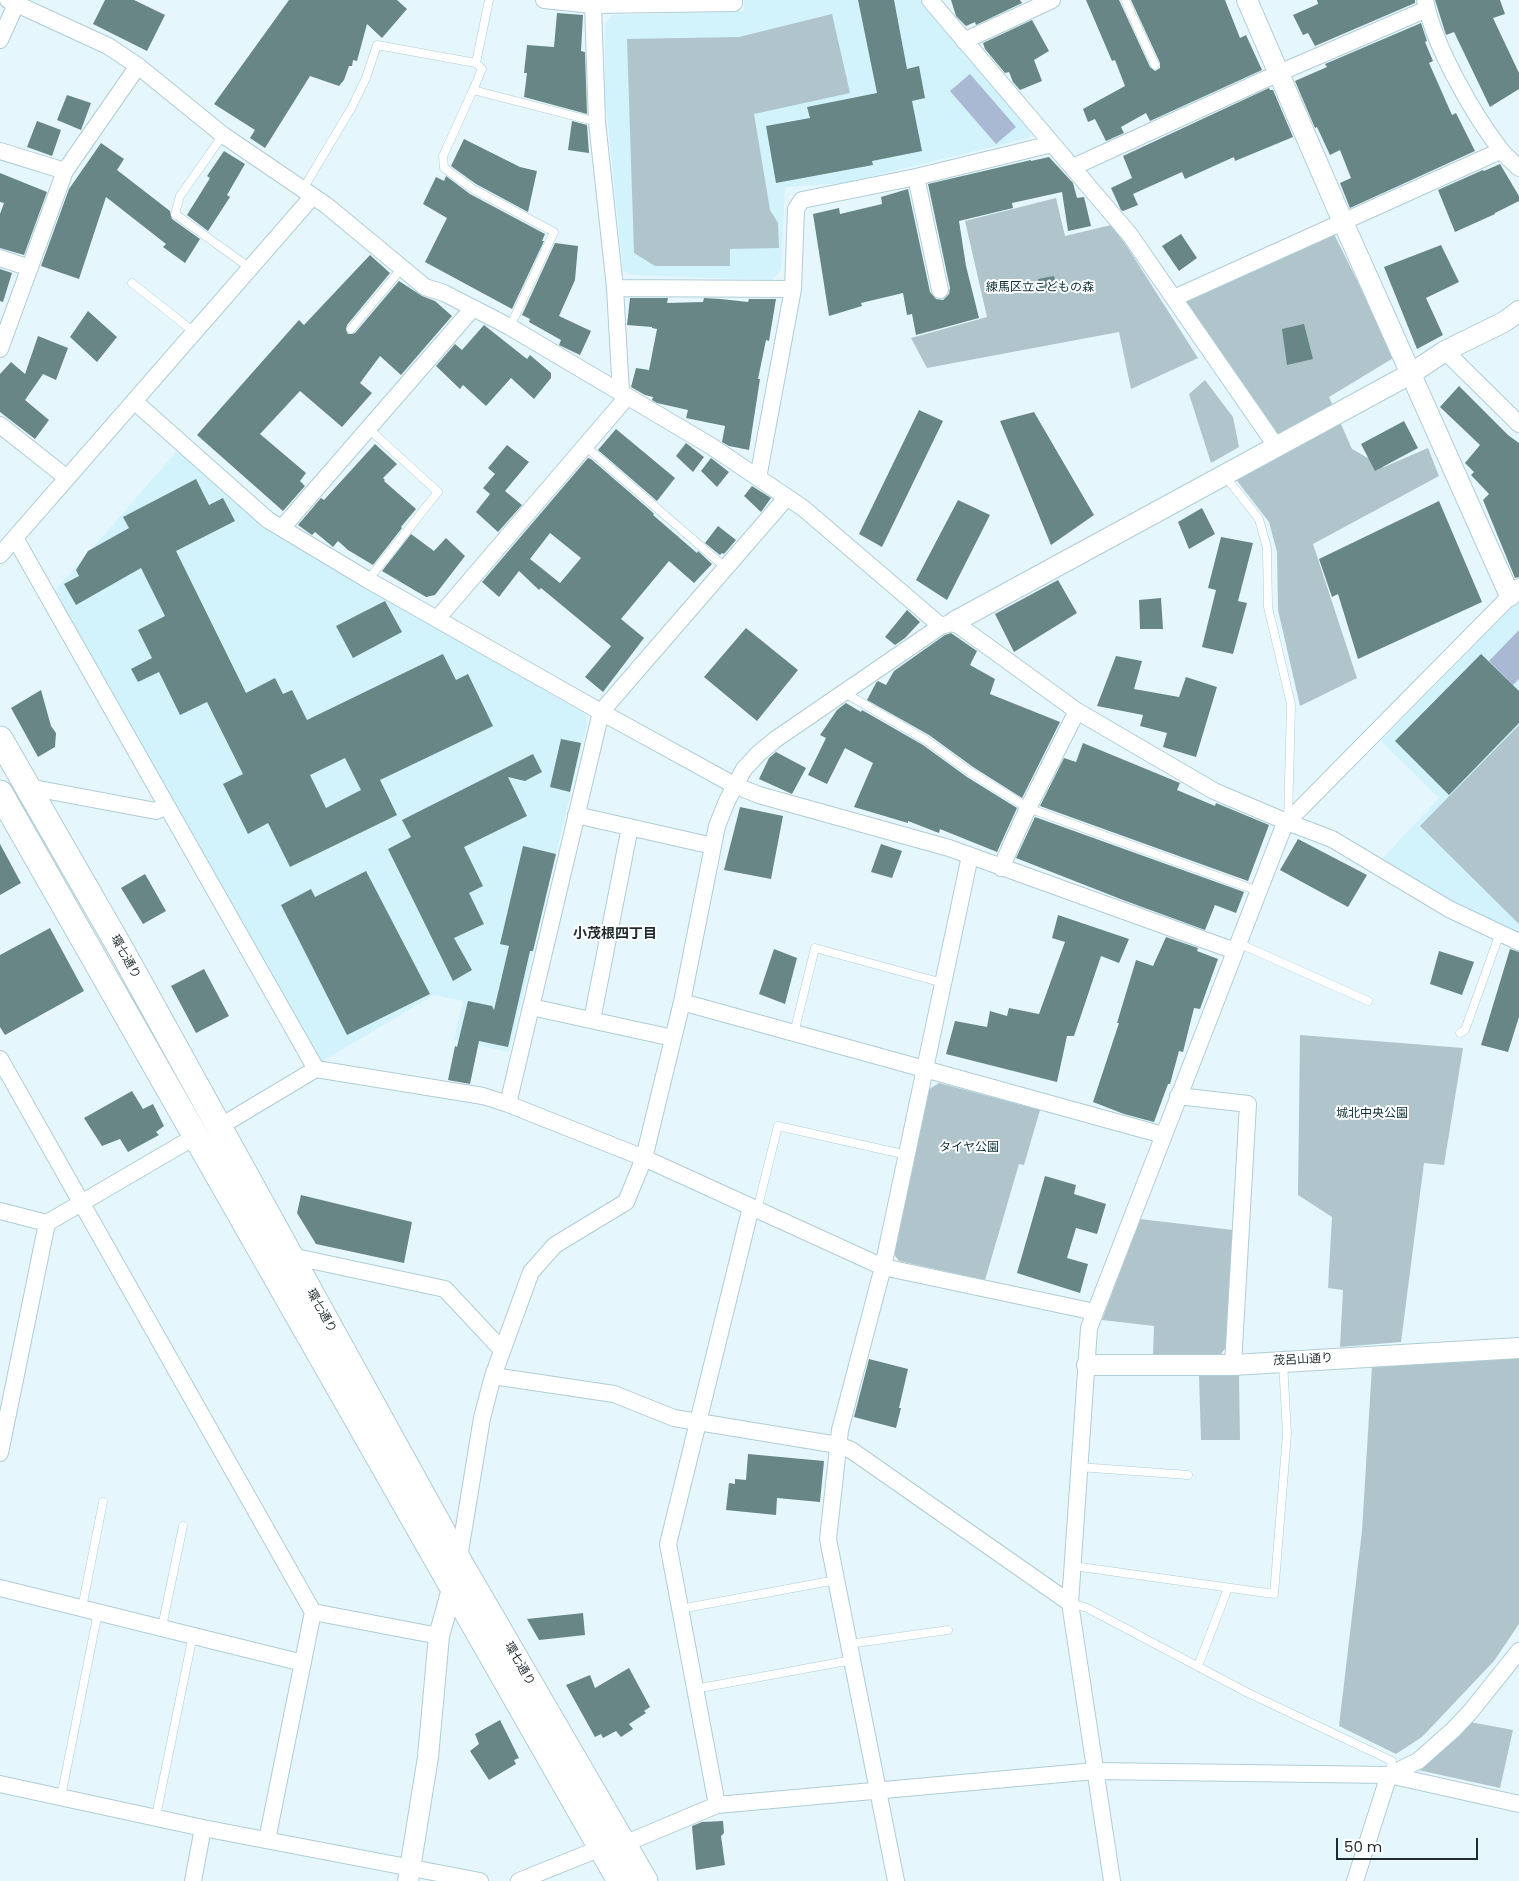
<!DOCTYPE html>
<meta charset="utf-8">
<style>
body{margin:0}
#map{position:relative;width:1519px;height:1881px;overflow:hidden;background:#e5f7fd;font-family:Poppins,sans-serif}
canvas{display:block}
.scale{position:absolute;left:1336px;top:1838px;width:142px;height:22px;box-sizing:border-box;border:2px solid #1f2b2e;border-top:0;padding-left:6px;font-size:15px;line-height:18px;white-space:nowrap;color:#1f2b2e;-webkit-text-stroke:4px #fff;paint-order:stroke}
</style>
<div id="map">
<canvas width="1519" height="1881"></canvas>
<div class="scale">50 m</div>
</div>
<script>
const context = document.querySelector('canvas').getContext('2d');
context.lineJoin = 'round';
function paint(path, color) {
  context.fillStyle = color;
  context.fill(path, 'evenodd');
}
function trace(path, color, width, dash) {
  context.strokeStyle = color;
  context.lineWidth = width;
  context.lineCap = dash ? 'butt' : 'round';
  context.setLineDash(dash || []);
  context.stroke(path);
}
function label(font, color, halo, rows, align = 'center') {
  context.font = font + ' Poppins,"Noto Sans JP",sans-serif';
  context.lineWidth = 4;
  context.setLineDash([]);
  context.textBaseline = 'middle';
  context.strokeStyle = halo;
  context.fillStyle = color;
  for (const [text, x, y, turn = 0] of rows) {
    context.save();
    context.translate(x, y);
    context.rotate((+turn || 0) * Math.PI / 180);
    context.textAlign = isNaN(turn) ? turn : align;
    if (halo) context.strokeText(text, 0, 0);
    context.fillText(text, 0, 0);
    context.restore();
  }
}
paint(new Path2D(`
 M744,0H921L1033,129L1029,138L844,183L785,187L781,270L772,280L632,275L623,271L605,95V24L613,15L744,11Z
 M177,451L267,530L585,714L587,724L509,1052L454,1040L463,1001L434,995L321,1062L52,594Z
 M1519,599V938L1379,862L1439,798L1381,741Z`), '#d2f2fc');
paint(new Path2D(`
 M832,14L850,93L754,114L770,210L778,223L779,248L730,249V266H655L634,253L627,39L739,37Z
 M1056,198L1065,236L1111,225L1126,245L1198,358L1131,389L1119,332L927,368L911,338L987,317L965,221Z
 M1334,234L1395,357L1329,397L1352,449L1384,467L1428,448L1439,476L1313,544L1357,678L1300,706L1278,610L1277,552L1269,522L1234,477L1286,449L1182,302Z
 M1205,380L1233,417L1239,447L1211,463L1189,394Z
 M1519,725V924L1420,826Z
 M1300,1035L1463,1048L1444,1165L1424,1163L1401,1342L1340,1347L1343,1290L1328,1288L1332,1217L1298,1195Z
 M939,1083L1040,1110L1024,1165L1019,1164L985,1280L899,1261L893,1253L928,1090Z
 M1140,1219L1233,1230L1228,1345L1220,1355L1153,1354L1154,1326L1102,1320Z
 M1519,1358V1624L1494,1661L1422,1737L1396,1754L1339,1726L1362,1531L1372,1366Z
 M1239,1373L1240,1440H1201L1199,1375Z
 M1470,1722L1513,1730L1500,1788L1418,1770Z`), '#afc5cb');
paint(new Path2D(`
 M970,74L1016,127L996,144L950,91Z
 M1519,630V679L1513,685L1489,661Z`), '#a9b8d3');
paint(new Path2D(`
 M105,0H134L165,15L147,51L93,24Z
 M289,0H397L407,9L382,38L367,24L357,61L353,60L352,66H349L344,80L339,86L310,76L265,148L250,138L255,130L214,104Z
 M858,0H894L907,69L919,66L925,98L912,101L922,151L872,161L873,165L776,183L766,126L810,118L807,107L877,93Z
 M951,0H1020L1022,3L976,25L975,22L966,26L956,16Z
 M1086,0H1119L1150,67L1155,71L1160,68V63L1131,0H1225L1240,38L1246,35L1262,70L1150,121L1146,113L1121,127L1124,133L1106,141L1095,119L1088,122L1083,109L1125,86L1115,60L1112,61Z
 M1317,0H1415V3L1315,46L1308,33L1303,35L1293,15L1318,4Z
 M1435,0H1500L1505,14L1493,18L1519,73V89L1490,107L1454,32L1446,35Z
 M557,13L583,15L581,51L585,52L587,114L524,97L527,73H524L527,45L554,47Z
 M1032,20L1049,51L1034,60L1042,81L1020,90L1013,82L1009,72L1005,73L985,49L983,43Z
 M1421,23L1427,41L1425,42L1433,61L1429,63L1452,115L1456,113L1475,151L1350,208L1340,183L1351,178L1340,150L1330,155L1317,127L1315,128L1295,81L1327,67L1325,64Z
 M1269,88L1270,90H1273L1293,137L1235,161L1234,157L1185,179L1182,172L1133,194L1138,205L1123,211L1121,210L1111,188L1132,178L1123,156Z
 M67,95L91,103L81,130L57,120Z
 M37,121L61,130L52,156L27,147Z
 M572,121L587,125L589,153L568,150Z
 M464,139L520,167L537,171L528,212L476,184L451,166Z
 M101,143L124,159L117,170L170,211L172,219L200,239L185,263L163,247L166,244L106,197L79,279L41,266L69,189Z
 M224,151L245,164L227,195L230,197L208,231L187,215L210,178L207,176Z
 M1049,157L1073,183L1077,198L1084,197L1091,226L1068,231L1062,192L1012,203L1013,208L959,221L966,266L979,318L916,335L912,314L907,315L903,293L861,303L862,306L829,316L813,214L839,208L840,214L882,204L881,197L908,189L930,292L936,299L943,300L949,294L950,288L928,184L1031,160V161Z
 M1500,164L1519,196V201L1495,213V214L1455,232L1438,190L1483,170L1484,171Z
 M0,173L47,192L24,255L0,248V214L4,203L0,202Z
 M446,176L470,194L545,234L542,241H544L512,309L425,262L447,218L423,204L436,177L444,181Z
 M1181,234L1197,258L1179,271L1162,246Z
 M555,243L578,246L575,280L559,316L591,331L580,355L559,345L561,340L529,322L530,319L522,315Z
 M1441,245L1459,282L1426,298L1443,335L1417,349L1384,267Z
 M370,255L390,273L347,325L346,330L348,334H352L355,333L399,281L422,296L435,301L452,316L401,375L380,356L360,383L372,393L342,427L300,391L260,434L306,473L300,481L305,486L283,511L197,435L299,320L304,325Z
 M0,269L12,273L3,302L0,301Z
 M1054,276L1057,290L1040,293L1038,279Z
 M630,298H668L667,303L703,302L704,298L721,299L748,302L749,299H776L769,341L766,340L758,379H760L749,450L729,446L722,442L725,426L686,418L688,410L657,403L652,400L653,397L645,395L631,387L636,368L649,370L657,329L652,328V327L627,325Z
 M88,311L117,337L97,362L70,337Z
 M1304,324L1313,359L1287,365L1282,329Z
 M484,325L527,359L530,355L551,373V378L534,399L511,378L486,406L463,385L460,389L436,366L455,344L462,350Z
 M38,336L68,348L56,380L43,374L25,400L49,420L35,439L0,412V374L11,362L25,374Z
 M1459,386L1508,435L1519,443V577L1515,578L1483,500L1489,494L1471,475L1474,472L1465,463L1480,445L1440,407Z
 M919,410L943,421L882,547L859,534Z
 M1034,412L1094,515L1051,545L1000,421Z
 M1404,421L1418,448L1375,471L1361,444Z
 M616,429L675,478L657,501L598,450Z
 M686,443L704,457L693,472L676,456Z
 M375,444L397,464L383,478L385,480L384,481L416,509L401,527L402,528L373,565L348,550L338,541L333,547L315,532L312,535L298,525L321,498L324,500Z
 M507,445L529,462L505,491L522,505L498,532L476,512L490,494L483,488L495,474L488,468Z
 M588,458L591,459L650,510L654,514L653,515L697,553L698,551L712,564L694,583L669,561L621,619L644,638L603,692L585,677L611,646L541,588L539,590L519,571L499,597L482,582ZM550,533L581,558L560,583L530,559Z
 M711,458L729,472L717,487L701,471Z
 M196,479L209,505L223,498L235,521L176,551L246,693L275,678L283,694L292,690L307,720L443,654L456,680L468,674L493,726L380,780L397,815L290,867L268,823L248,834L223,784L243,774L207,702L180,715L159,672L138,682L131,669L152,658L138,630L165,616L141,568L76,605L64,584L79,576L76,570L88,551L129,528L123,517ZM345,758L361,790L326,808L310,775Z
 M752,486L771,498L761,512L744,496Z
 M958,500L990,515L947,600L916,580Z
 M1439,501L1482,602L1358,659L1338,594L1332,597L1319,559Z
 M1202,508L1215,534L1189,549L1178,522Z
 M718,526L736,540L724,554L722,553L720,555L705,543Z
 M411,534L434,551L446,538L465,556L435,595L426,597L382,571Z
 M1221,537L1253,543L1238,601L1247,603L1233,654L1202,647L1216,590L1208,588Z
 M1058,580L1077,613L1014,652L995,614Z
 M1161,598L1163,629H1140L1139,600Z
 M385,601L402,632L353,658L336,626Z
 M907,610L920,622L905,638L895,645L885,637Z
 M746,628L798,670L757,721L704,677Z
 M951,633L977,651L970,665L995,679L990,694L1060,722L1022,798L973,767L929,735L867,700L876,683L878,681L886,685L894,671L945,635Z
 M1481,654L1519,691V723L1449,795L1395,741Z
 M1116,656L1142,661L1134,689L1179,697L1186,677L1217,687L1196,757L1163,747L1167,733L1140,726L1143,715L1097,706Z
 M41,690L51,726L56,733L55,747L38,757L11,708Z
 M846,703L861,712L862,710L923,745L967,777L1017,808L997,852L940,829L939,833L908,821V823L854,807L873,763L845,748L827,784L808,775L826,738L820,735L837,710Z
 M561,739L581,743L570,792L550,787Z
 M1083,743L1180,783L1177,790L1215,806L1216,803L1269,825L1248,881L1040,806L1064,758L1076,762Z
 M776,752L806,768L792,794L759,779L769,758Z
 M533,754L542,772L525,781L508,777L527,816L464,847L483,886L469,893L484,924L454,938L472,970L453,981L388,849L411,837L402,820Z
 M740,807L783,816L771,879L724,870Z
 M1035,817L1244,892L1236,913L1215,905L1205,930L1123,900L1016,858Z
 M1298,839L1367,875L1348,907L1280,870Z
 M0,844L21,883L0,895Z
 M881,844L902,851L892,878L871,872Z
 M523,846L556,854L533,951H530L508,1047L479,1041L470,1084L448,1080L455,1046L457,1047L468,1001L492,1006L494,1010L509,946L500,944Z
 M366,871L430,994L347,1035L281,905L311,889L315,897Z
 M145,874L166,911L143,924L121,888Z
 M1058,915L1129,939L1119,963L1101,956L1074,1036H1067L1057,1082L946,1054L955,1021L987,1027L990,1011L1007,1016L1009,1008L1039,1014L1065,942L1052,938Z
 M50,928L84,991L5,1035L0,1027V955Z
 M1166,937L1198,948L1197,951L1218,959L1200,1009L1194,1008L1183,1052L1179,1051L1170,1084H1168L1154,1122L1124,1114L1093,1102L1119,1023H1117L1136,960L1153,966Z
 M774,949L797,958L785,1004L759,994Z
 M1510,949L1519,952V1017L1508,1052L1481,1045Z
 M1439,951L1474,962L1462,995L1430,984Z
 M204,969L229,1016L196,1033L171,986Z
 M132,1091L143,1109L153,1104L164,1126L156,1132L159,1135L128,1152L120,1139L102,1146L84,1118Z
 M1045,1176L1076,1185L1074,1194L1106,1204L1097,1234L1076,1228L1067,1258L1088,1264L1080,1293L1017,1273Z
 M301,1195L412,1222L404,1263L316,1244L297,1213Z
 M869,1359L908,1369L899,1408H901L896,1428L854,1417Z
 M748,1454L824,1461L820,1502L777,1498L776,1515L726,1510L729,1483L735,1484V1479L746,1480Z
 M583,1613L585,1635L539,1640L527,1619Z
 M629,1668L650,1707L644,1711L646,1713L629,1724L633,1729L621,1737L616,1731L603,1738L601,1734L595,1737L566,1685L590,1675L595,1688Z
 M500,1720L519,1758L514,1760L516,1764L489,1780L470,1751L479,1744L475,1734Z
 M723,1821L724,1833L721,1836L725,1865L696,1870L692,1826L702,1822Z`), '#678685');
const service = new Path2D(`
 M1125,0L1155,65
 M476,63L489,0
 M223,135L180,196L175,214L250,268
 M303,189L352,107L366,78L377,45L476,63L482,69L473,90
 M132,283L194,332
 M510,327L554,232L473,189L444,168L443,156L473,90L597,122
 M351,329L402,268
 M585,446L726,568
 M1225,476L1259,519L1267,548L1268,607L1291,704L1288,820
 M368,580L438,492L368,428
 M843,692L926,740L970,772L1028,808L1258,891
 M1238,943L1368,1001
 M794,1033L815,948L943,983
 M1460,1033L1465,1030L1500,933
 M757,1210L778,1126L907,1155
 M1079,1467L1188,1475
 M1073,1566L1274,1594L1287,1434L1283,1362
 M1070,1603L1087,1608L1248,1693L1392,1761L1389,1775
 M82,1608L103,1502
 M680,1609L836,1580
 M162,1627L183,1526
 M849,1644L948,1630
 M1198,1666L1228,1588
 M695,1689L852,1660
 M61,1797L98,1612
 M156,1816L193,1635`);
const minor = new Path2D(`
 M8,0L108,46L138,66L223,135L326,205L425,287L444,293L510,327L711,446L803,508L941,626
 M544,0L593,5
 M930,0L1130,235L1276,446
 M1425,0C1434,46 1472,112 1500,149C1505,156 1513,162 1519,168
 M0,40L18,0
 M964,41L1052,0
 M0,151L65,171
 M1073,167L1279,73L1427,9
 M916,177L940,290
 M0,258L30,268
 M615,288L793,289L796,209L802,200L916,177L1052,144
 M1174,298L1500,151
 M0,349L65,171L138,66
 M1445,351L1519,424
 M621,393L615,288L597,122L593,5L734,3V0
 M134,401L268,520L368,580L601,712L734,785L759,795L949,848L1235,951
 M0,425L67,478
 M758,478L793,289
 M282,528L473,308
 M15,538L316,1069
 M0,555L313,196
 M437,619L627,397
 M28,787L156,811L167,806
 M576,815L713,846
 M1001,868L1028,808L1077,711
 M682,1002L1163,1135
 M531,1007L673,1038
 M592,1020L630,827
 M0,1059L313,1612L439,1636
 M1178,1096L1248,1104L1233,1365
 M508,1104L601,712L787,497
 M219,1127L316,1069L483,1096L508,1104L644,1158L883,1267L1095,1312
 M0,1211L47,1223L196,1136
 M291,1256L445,1289L502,1350
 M493,1376L614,1394L674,1418L838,1445L851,1450L1070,1603
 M0,1453L47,1223
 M458,1564L482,1418L493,1376L531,1272L555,1245L626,1202L644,1158L682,1002L717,826L727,801L744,769L759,753L776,739L941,626L954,622L1077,711L1214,791L1287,822L1332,839L1449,909L1519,942
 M0,1588L303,1663
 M0,1784L203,1828
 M717,1805L668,1544L751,1207
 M267,1840L313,1612
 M624,1844L717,1805L1095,1771L1389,1775L1519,1804
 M193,1881L203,1828L480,1881
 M519,1881L601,1848
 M896,1881L828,1539L840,1430L883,1267L970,856
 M1112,1881L1070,1603L1089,1328L1282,831L1287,822L1519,587
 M1355,1881L1389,1775L1418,1761L1453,1730L1471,1711L1519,1651`);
const tertiary = new Path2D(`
 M1247,0L1343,222L1510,596
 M954,622L1412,373L1445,351L1504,322L1519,311
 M1087,1365H1233L1519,1348
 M408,1881L428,1757L439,1636L452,1589`);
const primary = new Path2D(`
 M0,739L122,951L459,1561L645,1881
 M0,793L620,1881`);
trace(service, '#afcdd6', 9);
trace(minor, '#afcdd6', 18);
trace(tertiary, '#afcdd6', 22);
trace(primary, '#afcdd6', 27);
trace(service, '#fff', 8);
trace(minor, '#fff', 16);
trace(tertiary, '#fff', 20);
trace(primary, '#fff', 25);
label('12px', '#0b2f38', '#fff', [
 ["練馬区立こどもの森",1040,288],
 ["城北中央公園",1372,1114],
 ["タイヤ公園",969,1148]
]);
label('12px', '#1f2b2e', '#fff', [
 ["環七通り",125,957,61],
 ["環七通り",321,1311,61],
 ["茂呂山通り",1303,1360,-3],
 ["環七通り",519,1664,60]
]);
label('bold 14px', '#1f2b2e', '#fff', [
 ["小茂根四丁目",615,934]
]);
</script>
